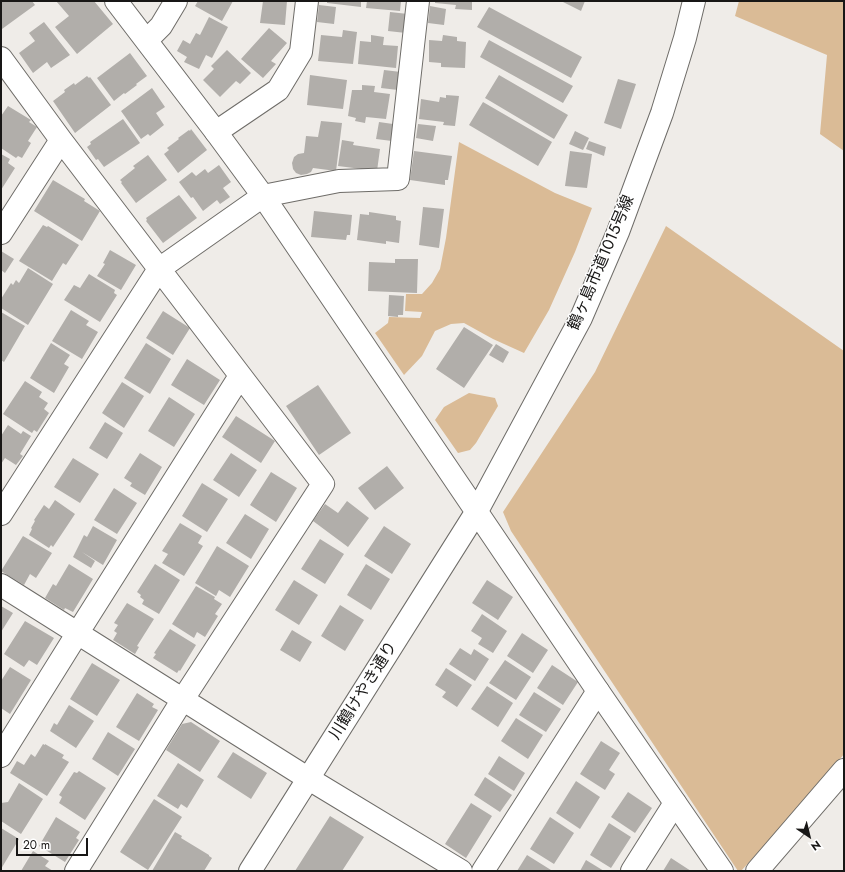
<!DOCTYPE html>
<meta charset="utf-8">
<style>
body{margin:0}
#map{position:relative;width:845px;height:872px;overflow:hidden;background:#efece8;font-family:Jost,sans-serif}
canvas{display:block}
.frame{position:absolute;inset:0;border:2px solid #181716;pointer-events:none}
.north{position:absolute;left:789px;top:816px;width:40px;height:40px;-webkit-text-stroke:3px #fff;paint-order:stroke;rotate:145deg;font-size:11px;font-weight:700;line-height:16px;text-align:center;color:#181716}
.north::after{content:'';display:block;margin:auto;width:14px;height:18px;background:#181716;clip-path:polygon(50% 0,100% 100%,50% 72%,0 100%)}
.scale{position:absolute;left:16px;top:838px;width:72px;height:18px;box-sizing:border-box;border:2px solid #181716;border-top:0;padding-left:5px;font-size:12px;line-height:14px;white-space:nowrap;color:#181716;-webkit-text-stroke:3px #fff;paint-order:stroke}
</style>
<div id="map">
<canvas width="845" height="872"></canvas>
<div class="frame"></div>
<div class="north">N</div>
<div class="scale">20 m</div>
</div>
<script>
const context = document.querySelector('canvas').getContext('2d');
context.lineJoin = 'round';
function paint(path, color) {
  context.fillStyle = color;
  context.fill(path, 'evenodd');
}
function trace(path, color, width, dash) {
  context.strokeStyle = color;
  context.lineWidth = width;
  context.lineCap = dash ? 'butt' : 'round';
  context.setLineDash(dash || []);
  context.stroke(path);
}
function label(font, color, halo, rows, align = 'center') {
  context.font = font + ' Jost,"Noto Sans JP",sans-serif';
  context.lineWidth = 3;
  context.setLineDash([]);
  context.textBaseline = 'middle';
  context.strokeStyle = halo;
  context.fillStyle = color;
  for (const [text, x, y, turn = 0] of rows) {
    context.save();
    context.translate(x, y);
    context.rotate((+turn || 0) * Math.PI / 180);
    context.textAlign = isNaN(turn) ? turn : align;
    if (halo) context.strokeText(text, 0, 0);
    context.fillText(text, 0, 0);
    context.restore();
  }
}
paint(new Path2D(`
 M739,1H844V151L820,134L827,55L735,16Z
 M459,142L555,193L592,208L575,252L549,310L524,353L493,339L464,323L451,324L435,331L422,356L404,375L375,333L388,323L389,317L420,318L422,312L405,311L406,294H422L432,283L440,269L446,238Z
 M666,226L844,351V754L814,791L741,871H738L511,531L503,512L595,372Z
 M469,393L495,398L498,406L476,443L470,450L458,453L435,420L444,407Z`), '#dabb96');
paint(new Path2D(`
 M1,1H32L35,5L2,29L1,28Z
 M56,1H94L113,24L77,54L55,27L69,16Z
 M198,1H233L222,21L195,6Z
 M263,1H287L285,25L260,23Z
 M327,1H361V7L327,3Z
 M367,1H401L400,11L366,8Z
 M435,1H472V10L455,9L456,5L435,3Z
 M561,1H585L581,11Z
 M319,5L336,7L334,24L317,22Z
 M430,6L446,9L444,25L428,23Z
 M489,7L582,57L571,78L477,27Z
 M390,12L408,14L406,33L388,31Z
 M209,17L228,27L212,58L206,55L199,69L184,62L187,57L177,51L183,40L190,44L196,33L200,35Z
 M44,22L70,55L51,68L47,62L33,73L19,53L35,41L29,33Z
 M269,28L287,43L271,61L276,64L263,78L241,59Z
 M343,30L357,32L353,64L318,61L321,35L342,37Z
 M371,35L384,37L383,45L398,46L396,68L358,64L360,41L371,42Z
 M443,35L457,37V41L466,42L465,68L441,67V63L429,62V40L442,41Z
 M489,40L573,86L563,103L480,57Z
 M227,50L251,73L240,84L236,81L220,97L203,80L214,69L211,66Z
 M130,53L147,76L136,84L137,85L125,94L124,93L114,101L97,78Z
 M384,70L401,72L398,90L381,88Z
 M310,75L347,80L343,109L307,105Z
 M499,75L568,115L554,139L485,98Z
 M87,76L89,78L90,77L111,105L75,133L53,101L65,92L64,90L74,83L75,85Z
 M618,79L636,84L621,129L604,123Z
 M362,85L375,86L374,92L390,94L386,119L366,117L365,123L355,121L356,118L348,116L352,90H362Z
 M152,88L165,107L156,113L164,125L150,136L148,134L141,139L121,111Z
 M446,95L459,96L455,126L443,125L444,122L419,119L421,99L439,102L440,97L446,98Z
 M483,102L552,142L538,166L469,125Z
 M8,106L31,120L29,122L37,127L28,141L31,143L22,158L18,156L16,158L1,148V116Z
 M123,119L140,143L104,167L98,159L96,160L87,147L91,144L90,142Z
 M321,121L342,123L336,171L313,168L311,172L307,174L301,175L296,173L293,169L292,163L294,157L298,154L304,153L306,136L318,137Z
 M379,122L393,124L392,141L376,139Z
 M418,124L436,126L433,141L416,138Z
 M191,129L207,150L178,173L164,154L169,150L167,148L179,139L178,138L189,130L190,131Z
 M575,131L589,138L583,150L569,144Z
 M342,140L354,142L353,145L380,149L377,171L338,166Z
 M589,141L606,147L604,156L586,149Z
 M414,151L452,156L448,180H445V185L410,180Z
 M570,151L592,154L587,188L565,186Z
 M1,154L10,159L8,163L15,168L1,190Z
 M148,155L167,180L136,203L121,183L122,182L120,180L135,168L133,166Z
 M219,165L231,182L223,188L230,197L220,204L217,200L203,211L193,197L191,198L179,182L192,172L196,176L205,169L208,173Z
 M53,180L85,199L84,201L100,211L82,241L34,211Z
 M179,195L197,218L163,243L146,221L147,220L146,218Z
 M423,207L444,209L439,248L419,245Z
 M314,211L352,215L350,235H347L346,240L311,237Z
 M369,212L396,216V220L401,221L399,243L386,241V244L357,240L360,214L369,215Z
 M43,225L47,227L48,226L79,245L66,265L63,263L52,281L19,261Z
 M110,250L136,265L121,290L97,276L105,264L103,263Z
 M1,251L14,259L5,273L1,270Z
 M395,259H418L417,293L368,291L369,262L395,263Z
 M28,268L53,284L28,325L1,308V299L11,283L13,285L16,280L19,283Z
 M89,274L115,290L114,293L117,295L100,322L64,300L74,285L80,288Z
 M389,295L404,296L403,315H398V317L388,316Z
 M71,310L89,321L86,325L98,332L82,359L52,341Z
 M163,311L190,328L173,355L146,338Z
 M1,312L25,326L4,362L1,360Z
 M464,327L493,345L464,388L436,369Z
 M51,343L70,355L64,364L69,367L54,393L30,378Z
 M146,343L171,359L150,394L124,378Z
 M496,344L509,352L503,363L489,355Z
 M187,359L220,380L204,405L171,385Z
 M25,381L42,392L39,397L48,403L44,409L49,413L37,432L34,430L32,433L3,414Z
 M122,382L144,396L124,428L102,413Z
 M318,385L351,433L319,455L286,406Z
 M169,397L195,414L174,447L148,431Z
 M236,416L275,441L261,463L222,437Z
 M105,422L123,433L107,459L89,448Z
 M8,425L21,434L23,431L31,436L20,454L23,456L16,465L5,458L1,464V436Z
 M140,453L162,467L145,495L130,486L132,483L124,478Z
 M231,453L257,470L239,497L213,480Z
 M73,458L99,474L80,503L54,487Z
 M387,466L404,488L375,510L358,488Z
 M271,472L297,488L276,522L250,505Z
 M202,483L228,499L207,532L182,516Z
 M114,488L137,503L117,534L94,520Z
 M55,500L75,514L53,547L51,545L49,548L29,535L32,529L31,528L35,521L34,520L44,505L49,509Z
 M347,501L369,518L348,547L313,521L325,504L338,513Z
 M245,514L269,529L251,559L226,543Z
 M180,523L202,536L198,543L203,546L184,576L162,563L168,554L162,551Z
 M93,526L117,540L103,565L82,552L95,561L91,568L73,557L84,535L87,537Z
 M384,526L411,544L392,574L364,556Z
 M23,536L52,553L36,578L30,574L24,585L1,571Z
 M320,539L344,554L325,584L301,569Z
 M217,546L249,566L230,597L219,590L216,596L195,583Z
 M69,564L93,579L73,612L65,608L64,610L45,598L53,584L56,586Z
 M155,564L180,580L159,614L142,604L144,600L140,597L141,595L137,592Z
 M366,564L390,579L371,610L347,595Z
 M294,580L318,595L299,625L275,610Z
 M487,580L513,597L498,620L472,603Z
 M196,586L215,597L214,599L222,604L215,614L218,616L205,637L197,632L194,638L172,624Z
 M127,603L154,619L137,646L139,647L135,654L113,640L117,633L114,631L118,625L114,623Z
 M340,605L364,620L345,651L321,636Z
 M1,606L13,613L1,632Z
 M482,614L507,631L493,653L478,644L482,638L471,631Z
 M25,621L54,638L37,665L29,660L24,667L4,654Z
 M170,629L196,645L180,671L179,670L177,673L153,658L156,654L154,653Z
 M292,630L312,642L300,662L280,650Z
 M522,633L548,650L533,673L507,656Z
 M460,648L471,655L474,649L489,659L475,681L449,664Z
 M505,660L531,677L516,700L489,683Z
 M92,663L120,680L97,716L70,699Z
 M552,665L578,682L563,705L537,688Z
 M10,667L31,680L10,714L1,708V681Z
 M446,668L472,685L457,707L442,697L446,692L435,685Z
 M487,686L513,703L498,727L471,709Z
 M534,692L561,709L546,732L519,715Z
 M137,693L154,704L152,707L158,710L139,741L116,727Z
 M69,705L94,721L76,748L50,731L54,723L57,725Z
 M516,718L543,735L528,759L501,741Z
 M191,722L220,741L200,772L166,750L182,724Z
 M108,732L135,749L118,776L92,759Z
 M601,741L620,753L609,770L615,774L605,790L580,774Z
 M43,744L45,745V744L64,755L62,758L69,762L47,796L10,773L17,761L24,765L31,754L35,757Z
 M233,752L267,773L251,799L217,777Z
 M499,756L525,773L514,791L488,774Z
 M178,763L204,780L187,808L181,804L178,809L157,796Z
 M79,771L106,788L85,820L59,803L62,797L59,795L74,772L77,773Z
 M485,777L512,795L500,812L474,795Z
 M576,781L600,797L580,829L556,813Z
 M19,783L43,799L21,834L1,821V803L8,802Z
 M628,792L652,808L635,833L611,817Z
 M154,799L182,817L148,870L120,852Z
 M471,803L492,816L466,858L445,844Z
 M330,816L364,837L342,871H295Z
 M56,817L80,832L76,838L79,840L65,862L39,846Z
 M550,817L574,833L554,864L530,849Z
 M609,823L631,837L611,868L590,855Z
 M1,828L19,839L1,869Z
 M175,832L182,836L181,838L209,855V856L212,858L204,871H152Z
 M33,851L49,861L45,866L53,871H21Z
 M527,855L551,870L550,871H517Z
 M671,858L691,871H663Z
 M586,860L604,871H580Z`), '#b1aeaa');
const minor = new Path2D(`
 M147,40L161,26L176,1
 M1,58L61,140L323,484L183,699L76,871
 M216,132L278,90L301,52L307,1
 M1,233L61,140
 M1,514L159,269L263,196L339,181L398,179L418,1
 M1,585L309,779L461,871
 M1,756L77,634L240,376
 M483,871L598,691
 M632,871L675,803
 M757,871L844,770`);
const tertiary = new Path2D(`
 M116,1L216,132L263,196L598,691L722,871
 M250,871L477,511L581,318L618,232L662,113L685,38L694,1`);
trace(minor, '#6e6c68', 24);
trace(tertiary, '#6e6c68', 24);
trace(minor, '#fff', 22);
trace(tertiary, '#fff', 22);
label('16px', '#181716', '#fff', [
 ["鶴ヶ島市道1015号線",602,263,-67],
 ["川鶴けやき通り",364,691,-58]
]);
</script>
